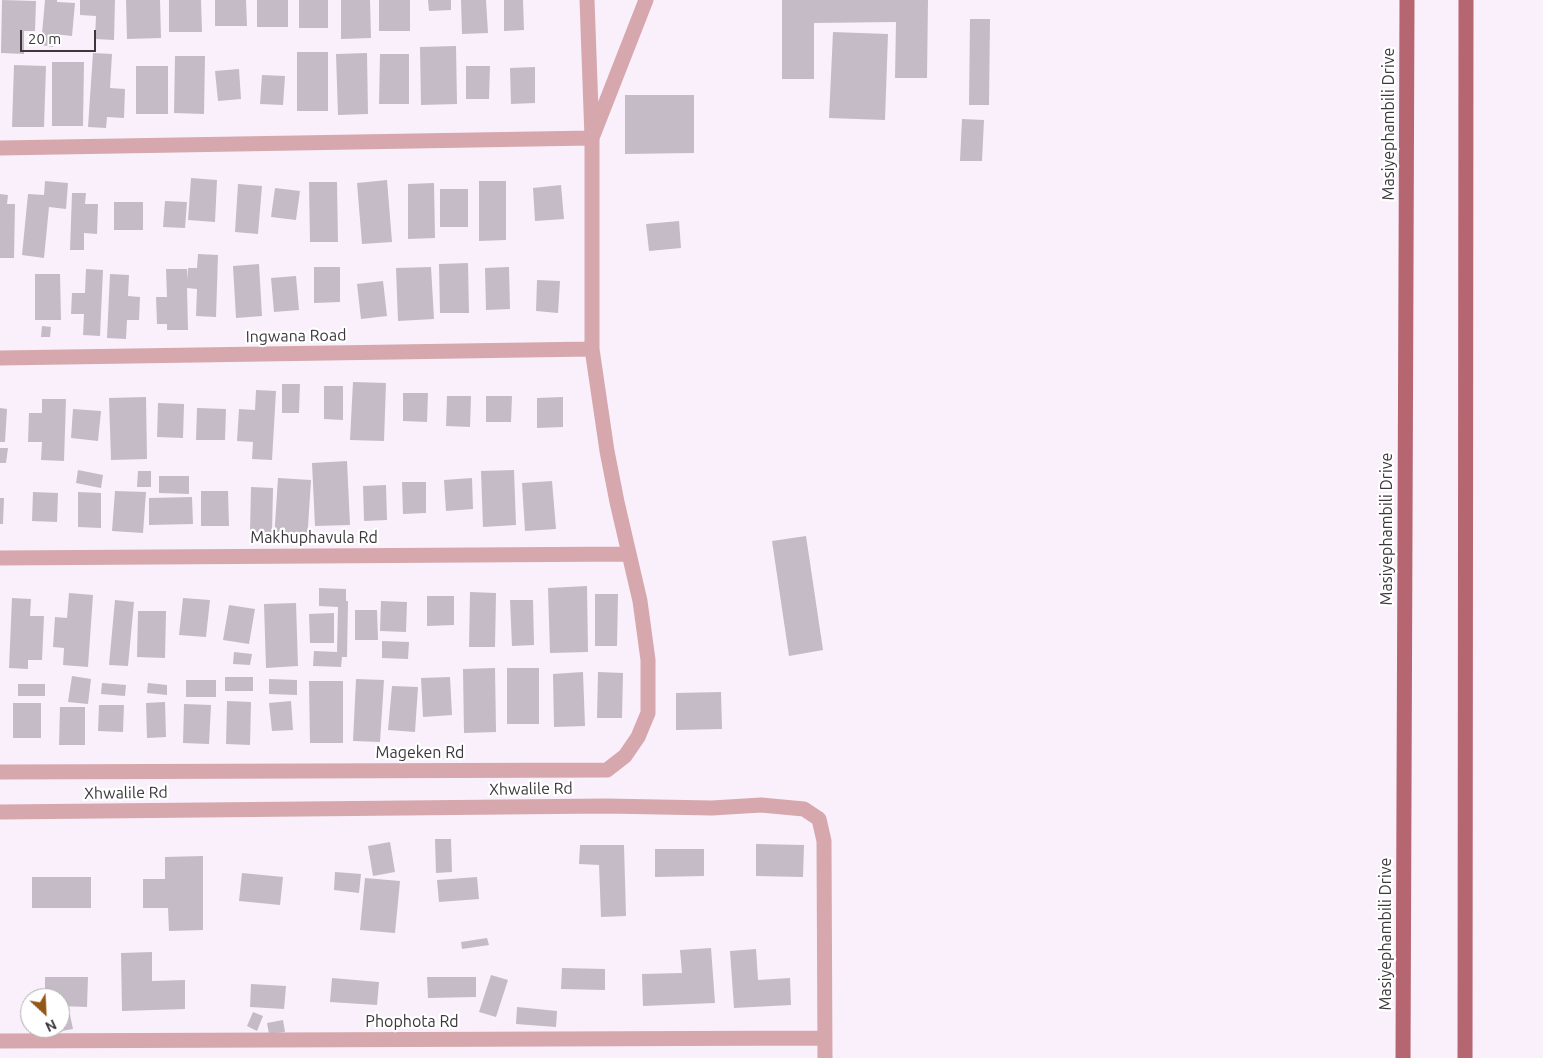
<!DOCTYPE html>
<style>
body{margin:0}
#map{position:relative;width:1543px;height:1058px;overflow:hidden;background:#faf0fc;font-family:Ubuntu,sans-serif}
canvas{display:block}
.north{position:absolute;left:20px;top:988px;width:50px;height:50px;box-sizing:border-box;background:#fff;border:1px solid #b1afb1;border-radius:50%;rotate:155deg;font-size:14px;font-weight:700;line-height:20px;text-align:center;color:#3b373b}
.north::after{content:'';display:block;margin:auto;width:18px;height:22px;background:#935718;clip-path:polygon(50% 0,100% 100%,50% 72%,0 100%)}
.scale{position:absolute;left:20px;top:30px;width:76px;height:22px;box-sizing:border-box;border:2px solid #3b373b;border-top:0;padding-left:6px;font-size:15px;line-height:18px;white-space:nowrap;color:#3b373b;-webkit-text-stroke:4px #fff;paint-order:stroke}
</style>
<div id="map">
<canvas width="1543" height="1058"></canvas>
<div class="north">N</div>
<div class="scale">20 m</div>
</div>
<script>
const context = document.querySelector('canvas').getContext('2d');
context.lineJoin = 'round';
function paint(path, color) {
  context.fillStyle = color;
  context.fill(path, 'evenodd');
}
function trace(path, color, width, dash) {
  context.strokeStyle = color;
  context.lineWidth = width;
  context.lineCap = dash ? 'butt' : 'round';
  context.setLineDash(dash || []);
  context.stroke(path);
}
function label(font, color, halo, rows, align = 'center') {
  context.font = font + ' Ubuntu,sans-serif';
  context.lineWidth = 4.5;
  context.setLineDash([]);
  context.textBaseline = 'middle';
  context.strokeStyle = halo;
  context.fillStyle = color;
  for (const [text, x, y, turn = 0] of rows) {
    context.save();
    context.translate(x, y);
    context.rotate((+turn || 0) * Math.PI / 180);
    context.textAlign = isNaN(turn) ? turn : align;
    if (halo) context.strokeText(text, 0, 0);
    context.fillText(text, 0, 0);
    context.restore();
  }
}
paint(new Path2D(`
 M2,0L36,1L35,31H24V54L1,53Z
 M45,0H57V2L75,3L72,36L54,34L53,47L41,45Z
 M80,0H115L114,40L95,39L96,16L80,15Z
 M126,0H160L161,38L127,39Z
 M169,0H201L202,32H169Z
 M215,0H246L247,26H215Z
 M257,0H288V27H257Z
 M299,0H328V28H299Z
 M341,0H370L371,38L341,39Z
 M379,0H410V31H379Z
 M428,0H451V10L429,11Z
 M461,0H486L488,33L462,34Z
 M504,0H523L524,30L504,31Z
 M782,0H928L927,78H895L896,22L814,23V79H782Z
 M970,19H990L989,105H969Z
 M833,32L888,34L885,120L829,118Z
 M456,46L457,104L421,105L420,47Z
 M297,52H328V111H297Z
 M93,53L112,54L110,88L125,89L124,118L107,117L106,128L88,127Z
 M367,53L368,114L338,115L336,54Z
 M380,54H409V104H379Z
 M175,56H205L204,114L174,113Z
 M52,62H84L83,126H52Z
 M14,65L46,66L44,127H12Z
 M136,66H168V114H136Z
 M466,66H490L489,99H466Z
 M535,67V103L511,104L510,68Z
 M239,69L241,99L218,101L215,71Z
 M262,75L285,76L283,105L260,104Z
 M625,95H694V153L625,154Z
 M962,119L984,120L982,161H960Z
 M191,178L217,180L215,222L188,220Z
 M387,180L392,242L362,244L357,183Z
 M45,181L68,183L66,209L49,207L44,258L22,255L28,194L44,195Z
 M479,181H506V240L479,241Z
 M309,182H337L338,242H310Z
 M434,183L435,238L408,239V184Z
 M238,184L262,186L258,234L235,232Z
 M561,185L564,219L535,221L533,188Z
 M275,188L300,191L296,220L271,217Z
 M440,189H468V227H440Z
 M72,193H86L85,204H98L97,234L84,233V250H70Z
 M0,194L8,195L7,204H15L14,258H0Z
 M165,201L187,202L185,228L163,227Z
 M114,202H143V230H114Z
 M679,221L681,248L649,251L646,224Z
 M198,254L218,255L216,317L196,316L197,289L187,288L188,330H167V324H157L156,297H167L166,269H187L188,280V268H197Z
 M468,263L469,313H440L439,264Z
 M259,264L262,316L236,318L233,266Z
 M314,267H340V302L314,303Z
 M431,267L434,319L398,321L396,268Z
 M509,267L510,309L486,310L485,268Z
 M86,269L103,270L100,336L83,335L84,314H71L72,293H85Z
 M35,274H60L61,320H35Z
 M110,274L129,275L128,296L140,297L139,320H127L126,339L107,338Z
 M296,276L299,310L274,312L271,278Z
 M537,280L560,281L558,313L536,311Z
 M383,281L387,316L361,319L357,284Z
 M42,326L51,327L50,337H41Z
 M353,382L386,383L384,441L350,440Z
 M282,384H300L299,413H282Z
 M324,386H343V420L324,419Z
 M256,390L276,391L272,460L252,459L253,442L237,441L239,409L255,410Z
 M403,393H428L427,422L403,421Z
 M447,396H471L470,427L446,426Z
 M486,396H512L511,422H486Z
 M146,397L147,459L111,460L109,398Z
 M563,397V427L537,428V398Z
 M42,399H66L64,461L41,460L42,442H28L29,413H42Z
 M158,403L184,404L183,438L157,437Z
 M0,408L7,409L5,442H0Z
 M197,408L226,409L225,440H196Z
 M73,409L101,411L98,441L71,438Z
 M0,448H8L6,463H0Z
 M347,461L350,525L315,526L312,463Z
 M78,470L103,475L101,488L76,483Z
 M514,470L516,525L483,527L481,471Z
 M138,471H151V487H137Z
 M159,476H189V494L159,493Z
 M278,478L311,480L307,542L274,540Z
 M472,478L473,509L446,511L444,480Z
 M552,481L556,529L525,531L522,483Z
 M402,482H426V513L403,514Z
 M386,485L387,520L364,521L363,486Z
 M251,487L273,488L272,533L250,532Z
 M115,491L146,492L143,533L112,531Z
 M201,491H228L229,526H201Z
 M33,492L58,493L57,522L32,521Z
 M78,492L101,493V528L78,527Z
 M192,497L193,524L149,525V498Z
 M0,498H4L3,524H0Z
 M806,536L823,650L789,656L772,541Z
 M587,586L588,652L550,653L548,588Z
 M319,588L346,589V601H348L347,657H342L341,667L313,666L314,651L337,652L338,607L319,606Z
 M470,592L496,593L495,647H469Z
 M69,593L93,595L88,667L63,665L64,648L53,647L55,617L67,618Z
 M595,594H618L617,646H595Z
 M427,596H454V625L427,626Z
 M12,598L31,599L30,616H44L42,660H28V669L9,668Z
 M183,598L210,600L206,637L179,635Z
 M115,600L134,602L128,666L109,665Z
 M510,600H533L534,645L512,646Z
 M381,601L407,602L406,632L380,631Z
 M296,603L298,666L266,668L264,604Z
 M229,605L255,609L249,644L223,640Z
 M355,610H377L378,640H355Z
 M138,611H166L165,658L137,657Z
 M334,613V643H310L309,614Z
 M382,641L409,642L408,659L382,658Z
 M234,652L252,654L250,665L233,664Z
 M495,668L496,732L464,733L463,669Z
 M507,668H539V724H507Z
 M583,672L585,726L554,727L553,674Z
 M598,672L623,673L622,718H597Z
 M72,676L91,679L88,704L68,702Z
 M225,677H253V691H225Z
 M450,677L452,715L423,717L421,678Z
 M269,679L297,680V695L269,694Z
 M356,679L384,680L380,742L353,741Z
 M186,680H216V697H186Z
 M309,681H343V743H310Z
 M102,683L126,685L125,696L101,694Z
 M148,683L167,685V695L147,693Z
 M18,684H45V696H18Z
 M392,686L418,687L415,732L388,730Z
 M721,692L722,729L676,730V693Z
 M227,701L251,702L250,745L226,744Z
 M291,701L293,730L272,731L269,703Z
 M165,702L166,737L147,738L146,703Z
 M13,703H41V738H13Z
 M184,704L211,705L209,744L183,743Z
 M99,705H124L123,732L98,731Z
 M60,707H85V745H59Z
 M435,839H451L452,872L436,873Z
 M390,842L395,872L373,876L368,846Z
 M756,844L804,845L803,877L756,876Z
 M580,845H624L626,916L601,917L599,865L579,864Z
 M655,849H704V876L655,877Z
 M203,856V930L169,931L168,908H143V879H165V857Z
 M335,872L361,874L359,893L334,890Z
 M242,873L283,877L280,905L239,901Z
 M32,877H91V908H32Z
 M477,877L479,899L439,902L437,880Z
 M365,878L400,881L395,933L360,930Z
 M487,938L489,945L462,949L461,942Z
 M711,948L715,1003L643,1006L642,974L682,973L680,950Z
 M756,949L758,980L790,978L791,1005L734,1008L730,951Z
 M152,952V981L185,980V1009L122,1011L121,953Z
 M562,968L605,969V990L561,989Z
 M491,975L508,980L496,1017L479,1012Z
 M45,977H88L87,1007L60,1006V998H45Z
 M427,977H476V997L428,998Z
 M332,978L379,982L377,1005L330,1002Z
 M251,984L286,986L284,1009L250,1007Z
 M517,1007L557,1011L556,1027L516,1024Z
 M253,1012L263,1016L257,1031L247,1026Z
 M70,1015L73,1029L56,1032L55,1028H60V1017Z
 M283,1020L285,1032L269,1034L267,1023Z`), '#c4bbc6');
trace(new Path2D(`
 M0,148L592,138L587,0
 M0,358L592,349
 M0,558L629,554
 M0,772L607,770L625,756L638,737L648,713V660L640,601L617,502L607,451L592,349V138L646,0
 M0,812L606,806L712,808L761,805L804,809L819,819L824,841L825,1058
 M0,1041L825,1038`), '#d6a8ad', 15);
trace(new Path2D(`
 M1403,1058L1407,0
 M1465,1058L1466,0`), '#b66671', 15);
label('16px', '#3b373b', '#fff', [
 ["Masiyephambili Drive",1389,124,-90],
 ["Ingwana Road",296,336,-1],
 ["Masiyephambili Drive",1387,529,-90],
 ["Makhuphavula Rd",314,538],
 ["Mageken Rd",420,753],
 ["Xhwalile Rd",531,789,-1],
 ["Xhwalile Rd",126,793,-1],
 ["Masiyephambili Drive",1386,934,-90],
 ["Phophota Rd",412,1022]
]);
</script>
